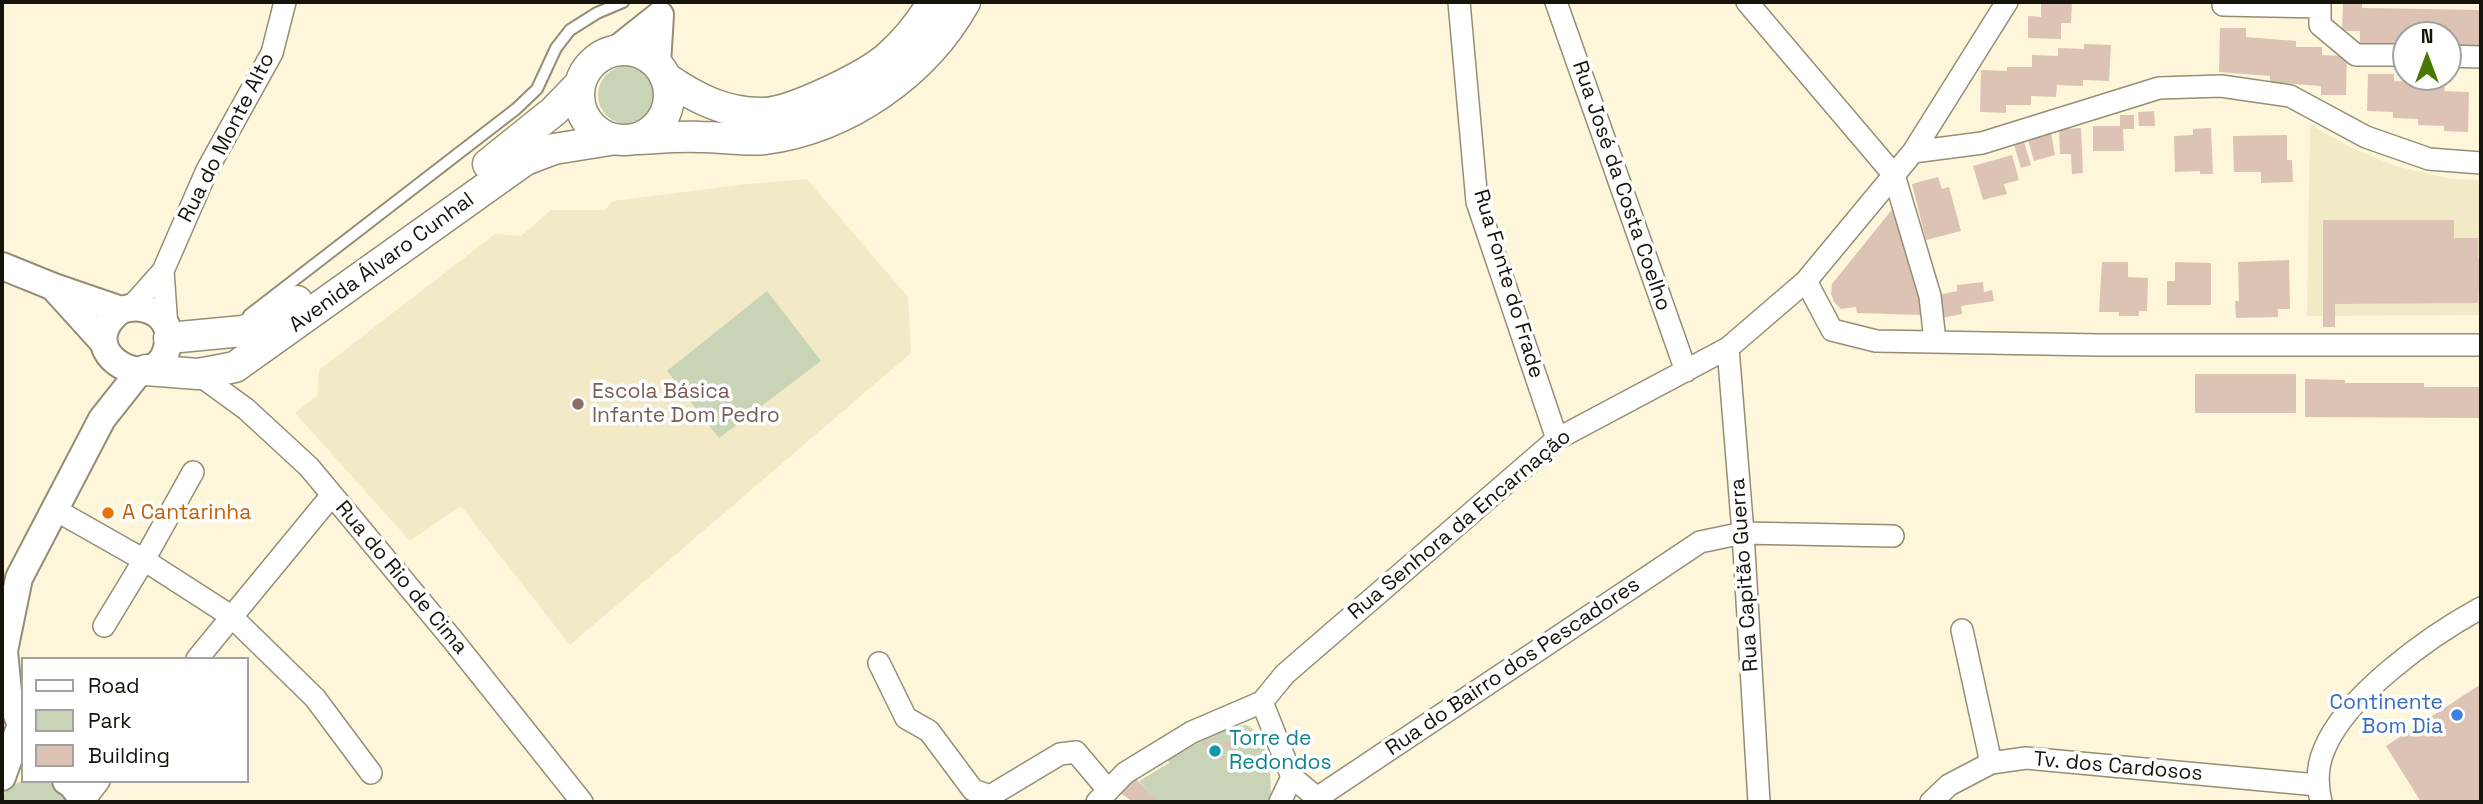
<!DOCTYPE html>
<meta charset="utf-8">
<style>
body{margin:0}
#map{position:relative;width:2483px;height:804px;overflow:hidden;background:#fdf6db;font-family:"Space Grotesk",sans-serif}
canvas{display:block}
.frame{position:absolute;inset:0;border:4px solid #16130a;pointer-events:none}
.legend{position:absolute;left:21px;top:657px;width:228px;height:126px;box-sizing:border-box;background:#fff;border:2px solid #a2a19d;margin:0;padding:9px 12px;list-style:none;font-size:21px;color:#16130a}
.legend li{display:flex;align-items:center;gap:14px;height:35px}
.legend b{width:35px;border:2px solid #a2a19d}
.north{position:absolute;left:2392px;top:21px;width:70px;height:70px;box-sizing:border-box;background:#fff;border:2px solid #a2a19d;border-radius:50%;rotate:0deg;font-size:19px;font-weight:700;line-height:28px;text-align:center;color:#16130a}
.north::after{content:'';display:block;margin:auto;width:24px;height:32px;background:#487800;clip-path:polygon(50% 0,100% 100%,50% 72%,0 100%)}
</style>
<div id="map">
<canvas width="2483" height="804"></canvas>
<div class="frame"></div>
<ul class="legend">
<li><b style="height:9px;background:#fff"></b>Road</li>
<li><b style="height:19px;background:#c9d3b6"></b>Park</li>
<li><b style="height:19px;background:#ddc3b4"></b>Building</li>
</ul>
<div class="north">N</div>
</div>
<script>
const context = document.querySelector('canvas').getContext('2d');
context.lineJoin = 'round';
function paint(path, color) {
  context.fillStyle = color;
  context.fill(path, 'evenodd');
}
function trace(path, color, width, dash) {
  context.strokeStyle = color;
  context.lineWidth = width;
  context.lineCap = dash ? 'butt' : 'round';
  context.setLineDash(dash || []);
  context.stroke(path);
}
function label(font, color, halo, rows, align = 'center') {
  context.font = font + ' "Space Grotesk",sans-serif';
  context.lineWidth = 7;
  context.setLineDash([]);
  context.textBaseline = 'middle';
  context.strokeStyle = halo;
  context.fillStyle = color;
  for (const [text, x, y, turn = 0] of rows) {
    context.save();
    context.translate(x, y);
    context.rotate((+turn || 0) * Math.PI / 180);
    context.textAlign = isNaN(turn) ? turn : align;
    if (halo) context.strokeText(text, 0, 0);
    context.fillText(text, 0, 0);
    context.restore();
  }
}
paint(new Path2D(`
 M2310,125L2352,148L2395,166L2451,179L2481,180V315L2307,316Z
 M807,179L908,297L911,353L570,645L461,506L410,541L295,413L317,396L319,370L495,234L521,236L551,210H605L613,201L747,184Z`), '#f2e9c7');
paint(new Path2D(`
 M598 95a29 29 0 1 1 58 0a29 29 0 1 1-58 0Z
 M767,291L821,361L719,438L667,371Z
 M1246,725C1269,734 1273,781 1270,802H1153L1155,799L1139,781L1169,763L1168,760C1192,747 1219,728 1246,725Z
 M23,781C49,783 56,779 74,802H2C2,790 12,784 23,781Z`), '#c9d3b6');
paint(new Path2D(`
 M2041,2H2072L2071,23H2061V39L2028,38V16L2041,17Z
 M2343,2H2362V8L2481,10V46L2448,45V35H2406V45L2360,44V31H2342Z
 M2220,28H2246V37L2296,41V47H2322V55L2347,56L2346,95H2321V86L2270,82V76L2219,72Z
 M2084,44L2111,45L2109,81L2083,80V86L2057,85L2056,97L2031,96V105H2006V113L1980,112L1981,70L2007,71V67H2032V55L2058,56V48L2084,49Z
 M2368,74H2394V81L2419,82V87H2445L2444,91L2469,92L2468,132L2444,131V126L2418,125V119L2393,118V112L2367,111Z
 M2154,111L2155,126H2139L2138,112Z
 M2120,115H2134V129H2123L2124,151H2093V126H2120Z
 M2081,128L2083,173L2072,174L2071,154H2060L2059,129Z
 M2211,128L2213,174H2200V171L2175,172L2174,136L2193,135V129Z
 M2051,133L2055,155L2034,161L2028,140Z
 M2287,135V160H2292L2293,182L2261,183V172H2234L2233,136Z
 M2024,142L2031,165L2021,168L2014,145Z
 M2012,155L2019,180L2004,184L2007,194L1983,200L1973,166Z
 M1938,177L1942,189L1949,187L1961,231L1926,240L1912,184Z
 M1894,207L1920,285L1921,315L1857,313L1856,307L1841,309L1834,302L1831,294L1832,284Z
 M2323,220H2454V238H2478V258H2481L2478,303L2335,304V327H2323Z
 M2289,260L2290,309H2278V317L2236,318L2235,301H2239L2238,262Z
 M2102,262H2128V277L2148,278L2147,311H2139V316H2119V312H2099Z
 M2175,262L2211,263V305H2167V281H2175Z
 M1983,282L1984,292L1992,290L1994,301L1961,306L1962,314L1942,318L1934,296L1957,291V285Z
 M2195,374H2296V413H2195Z
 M2305,379L2345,380V383H2424V387H2481V418L2305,417Z
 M2481,684V802H2421L2386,746Z
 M1231,741L1239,754L1236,755L1229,746L1218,750L1225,759L1221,761L1214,751H1211L1202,744L1204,742L1215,747Z
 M1134,777L1156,799L1153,802H1133L1119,792Z`), '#ddc3b4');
const service = new Path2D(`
 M249,315L516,109L537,89L556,48L570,30L597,13L623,2`);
const minor = new Path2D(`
 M1459,2L1477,202L1557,439
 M1556,2L1686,371
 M1747,2L1894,175L1930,296L1935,341
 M2320,2V25L2356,55H2406
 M2223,5L2320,7
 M2448,56L2481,57
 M1913,152L1982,143L2159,88L2221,86L2290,96L2366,137L2429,159L2481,163
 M163,271L167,327
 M1806,281L1832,330L1876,341L2099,345H2481
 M131,307L163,271L207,170L272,53L285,2
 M1728,348L1743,533L1759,802
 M198,374L246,409L309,467L452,639L582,802
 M54,509L144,560L231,616L315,698L371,773
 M104,626L144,560L193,472
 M1962,630L1991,763
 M197,659L332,495
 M879,663L906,718L929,731L973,790L990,796L1060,754L1076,752L1108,790
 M1262,702L1292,777L1280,802
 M1292,777L1317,798L1700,542L1743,533L1893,536
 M88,802L84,800L99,781
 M1097,802L1125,773L1192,732L1262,702L1285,674L1557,439L1728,348L1806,281L1913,152L2007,2
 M1931,802L1949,785L1991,763L2026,758L2317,785
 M2321,802C2317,785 2317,766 2324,750C2345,696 2431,635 2481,608`);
const tertiary = new Path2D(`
 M616,50L660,15
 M657,64L660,15
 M2,266L54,287L121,310C144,302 173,315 168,343C160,403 65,352 121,310
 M55,289L104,343
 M23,730L8,692L4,651L19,578L102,419L140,371
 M2,777L20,727
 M66,781L72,785L85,802`);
const secondary = new Path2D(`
 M579 95a45 45 0 1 1 90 0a45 45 0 1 1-90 0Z
 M665,77C695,98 726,114 764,113C793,112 868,75 889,56C907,40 921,22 933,2
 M637,139C658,138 680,136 701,137C722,137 745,141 765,139C847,128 925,74 965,2
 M488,164L554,111L580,84
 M169,338L243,331L271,320L297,301
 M146,370L198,374L235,367L525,160L554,149L616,139`);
trace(service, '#948e75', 14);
trace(minor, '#948e75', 24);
trace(tertiary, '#948e75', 30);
trace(secondary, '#948e75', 33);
trace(service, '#fff', 10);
trace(minor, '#fff', 21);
trace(tertiary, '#fff', 26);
trace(secondary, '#fff', 30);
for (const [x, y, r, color] of [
 [578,404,7,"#8d6e63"],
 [108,513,7,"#e8710a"],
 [2457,715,7,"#3f7fe0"],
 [1215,751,7,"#0f9aa8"]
]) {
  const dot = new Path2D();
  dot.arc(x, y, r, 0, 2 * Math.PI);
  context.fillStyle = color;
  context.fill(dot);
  trace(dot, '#fff', 2.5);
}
label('21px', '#16130a', '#fff', [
 ["Rua do Monte Alto",227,138,-63],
 ["Rua José da Costa Coelho",1621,186,71],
 ["Avenida Álvaro Cunhal",382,263,-36],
 ["Rua Fonte do Frade",1508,284,73],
 ["Rua Senhora da Encarnação",1460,525,-40],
 ["Rua Capitão Guerra",1745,575,-94],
 ["Rua do Rio de Cima",401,578,50],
 ["Rua do Bairro dos Pescadores",1513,667,-34],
 ["Tv. dos Cardosos",2118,767,5]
]);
label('21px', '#785e54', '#fff', [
 ["Escola Básica",592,392],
 ["Infante Dom Pedro",592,416]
], 'left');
label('21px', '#c56008', '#fff', [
 ["A Cantarinha",122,513]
], 'left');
label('21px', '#366cbe', '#fff', [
 ["Continente",2443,703],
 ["Bom Dia",2443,727]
], 'right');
label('21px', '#0d838f', '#fff', [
 ["Torre de",1229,739],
 ["Redondos",1229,763]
], 'left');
</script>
